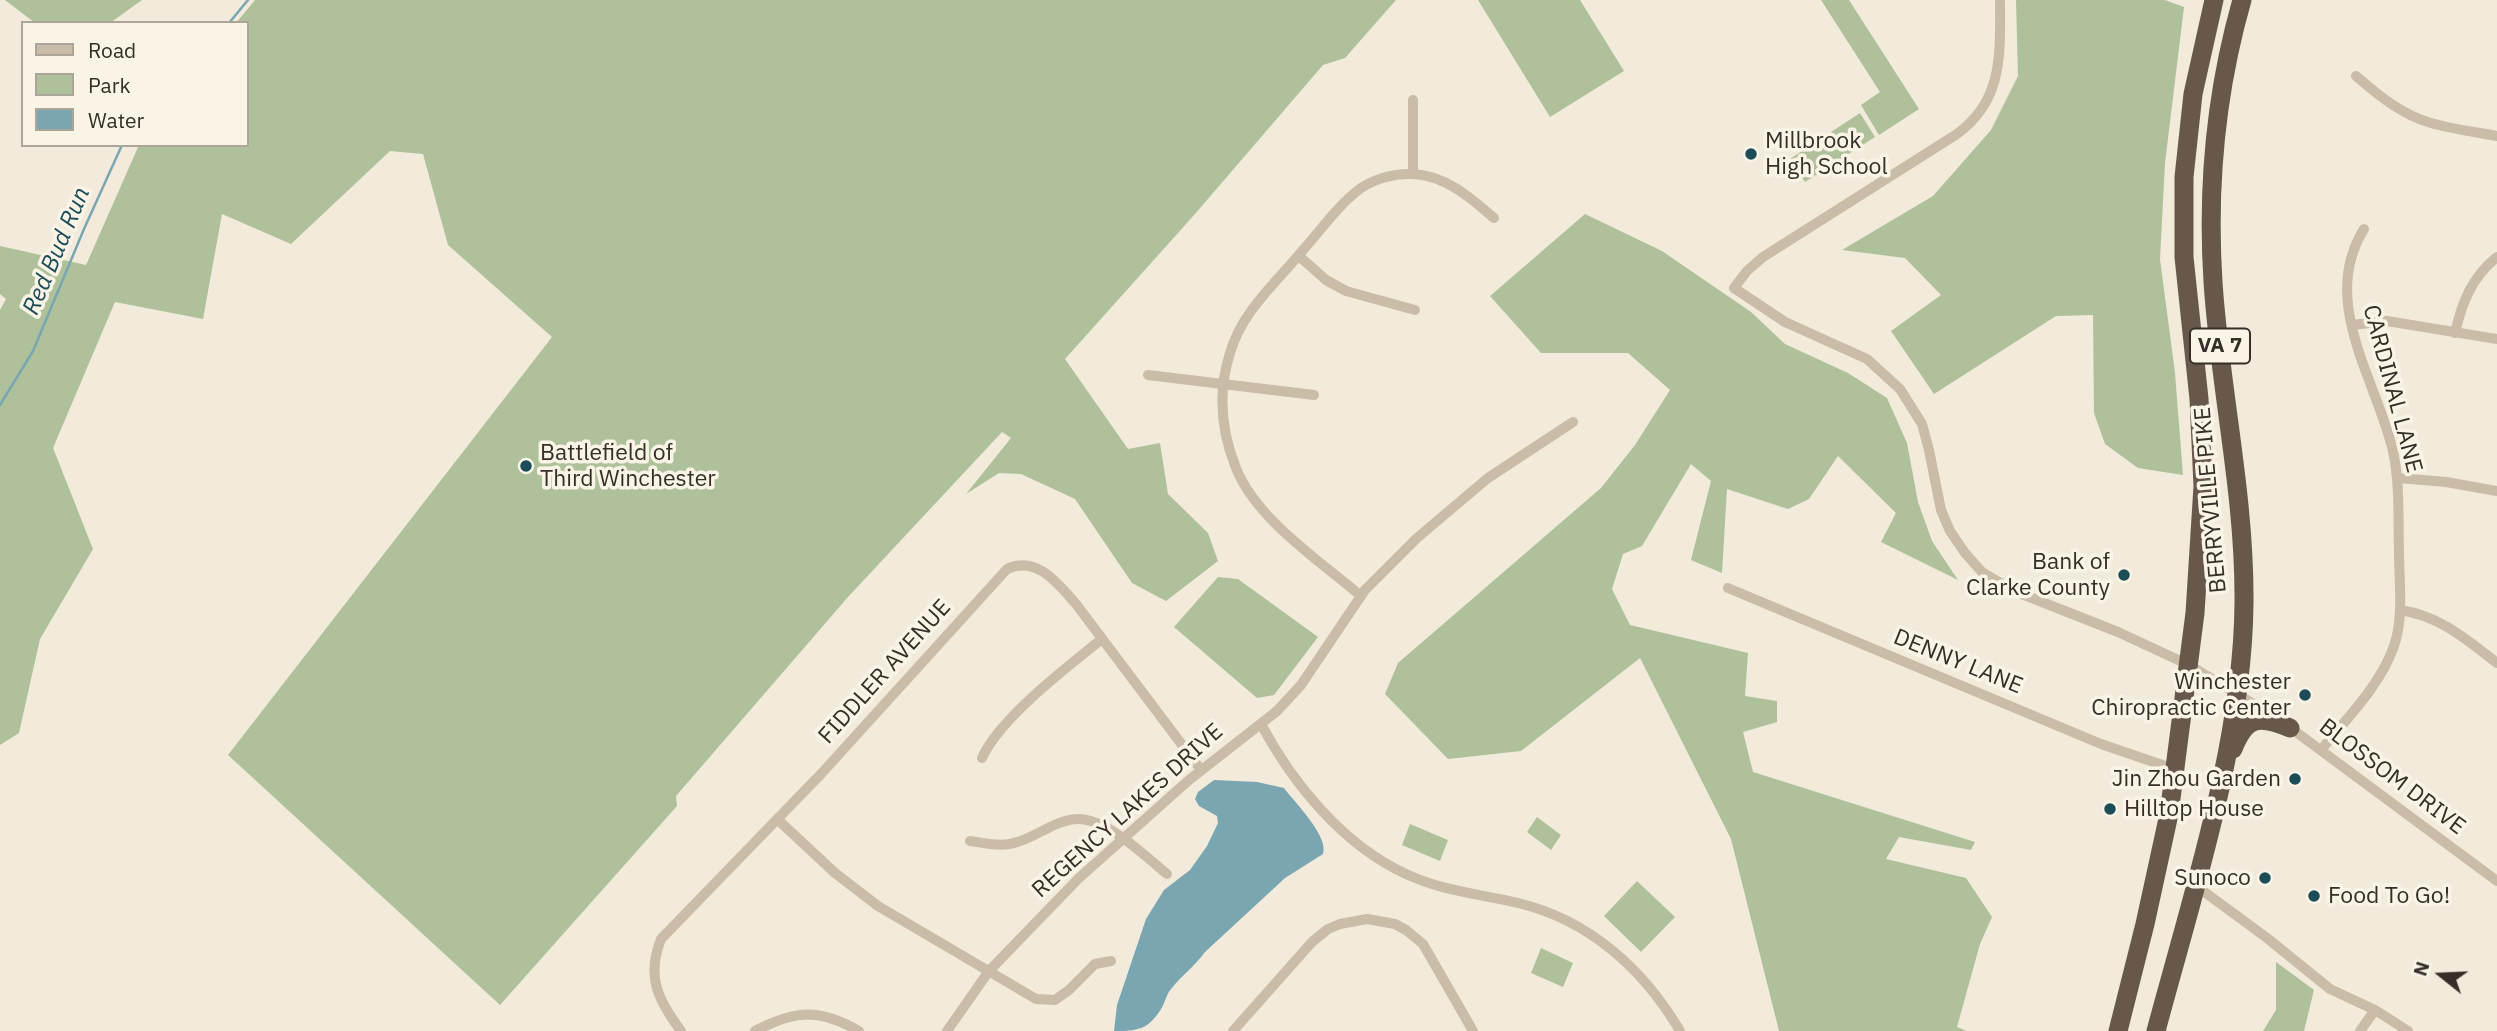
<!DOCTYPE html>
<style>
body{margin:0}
#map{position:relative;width:2497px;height:1031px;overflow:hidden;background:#f2eada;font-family:"IBM Plex Sans",sans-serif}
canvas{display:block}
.legend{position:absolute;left:21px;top:21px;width:228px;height:126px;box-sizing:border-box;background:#faf4e7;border:2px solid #aca59a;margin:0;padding:9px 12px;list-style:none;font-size:21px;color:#362e27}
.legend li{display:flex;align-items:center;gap:14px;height:35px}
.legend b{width:35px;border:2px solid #aca59a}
.north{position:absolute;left:2406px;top:940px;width:70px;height:70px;-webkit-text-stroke:5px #faf4e7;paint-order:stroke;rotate:288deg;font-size:19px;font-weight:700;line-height:28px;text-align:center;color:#362e27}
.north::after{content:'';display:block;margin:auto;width:24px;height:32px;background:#362e27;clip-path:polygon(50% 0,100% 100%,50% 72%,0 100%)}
</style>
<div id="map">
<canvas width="2497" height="1031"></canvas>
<ul class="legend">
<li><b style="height:9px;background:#cabca6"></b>Road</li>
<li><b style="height:19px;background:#afc19a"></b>Park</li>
<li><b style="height:19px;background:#79a6b0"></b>Water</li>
</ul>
<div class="north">N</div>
</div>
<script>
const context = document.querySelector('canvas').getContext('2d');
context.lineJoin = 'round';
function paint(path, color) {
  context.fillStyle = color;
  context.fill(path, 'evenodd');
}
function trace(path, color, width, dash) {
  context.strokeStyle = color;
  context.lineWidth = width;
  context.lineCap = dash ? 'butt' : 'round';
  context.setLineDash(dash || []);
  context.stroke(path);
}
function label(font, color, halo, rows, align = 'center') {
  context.font = font + ' "IBM Plex Sans",sans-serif';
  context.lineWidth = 7;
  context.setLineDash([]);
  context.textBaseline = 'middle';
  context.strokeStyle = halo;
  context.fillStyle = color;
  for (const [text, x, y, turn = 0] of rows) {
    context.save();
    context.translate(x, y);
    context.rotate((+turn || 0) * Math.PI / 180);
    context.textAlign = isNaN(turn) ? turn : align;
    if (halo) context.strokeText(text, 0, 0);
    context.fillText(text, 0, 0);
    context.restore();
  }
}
paint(new Path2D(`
 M5,0H142L110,23H35Z
 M255,0H1396L1345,58L1323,65L1195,214L1065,359L1128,449L1160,443L1168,494L1208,533L1218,561L1166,601L1132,583L1075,499L1021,474L999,473L966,494L1011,438L1002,432L848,597L676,796L677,806L500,1005L228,755L552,337L448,245L423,154L390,151L291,244L222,214L203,319L115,302L53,448L93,549L40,639L19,733L0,745V310L6,299L0,294V246L86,265L139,145H247V23H236Z
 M1478,0H1580L1624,71L1550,117Z
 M1821,0H1849L1919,109L1879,135L1861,105L1880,92Z
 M2016,0H2165L2184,7L2165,163L2160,259L2175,373L2183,475L2138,468L2105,444L2094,413L2093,315L2056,316L1934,394L1891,331L1941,295L1905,258L1842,250L1933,196L1991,130L2018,76Z
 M1860,113L1875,137L1805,182L1790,159Z
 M1585,214L1662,251L1751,312L1785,344L1848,373L1887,398L1907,443L1918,502L1932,541L1958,580L1881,542L1896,513L1838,456L1809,499L1788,509L1727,489L1722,573L1691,560L1711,481L1691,464L1642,546L1623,554L1612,589L1630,625L1748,653L1745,696L1777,701V722L1743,732L1753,772L1975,842L1971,850L1899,837L1886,859L1966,878L1992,917L1980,944L1957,1027L1967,1031H1779L1731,839L1640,658L1521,751L1448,759L1385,694L1398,663L1601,488L1635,445L1670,390L1628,353H1541L1490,296Z
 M1218,577L1238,579L1318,637L1274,695L1257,698L1174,627Z
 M1537,817L1561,835L1551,850L1527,832Z
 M1410,824L1448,840L1440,861L1402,845Z
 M1637,881L1675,917L1641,952L1604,916Z
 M1541,948L1573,963L1563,987L1531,973Z
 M2276,962L2314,990L2304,1031H2263L2276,1010Z`), '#afc19a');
paint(new Path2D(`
 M1214,780L1257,782L1284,788C1295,803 1329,836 1323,854L1285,878L1205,952C1195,966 1181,976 1171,989C1166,995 1165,1003 1161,1009C1148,1030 1137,1031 1114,1031L1117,1005L1146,919L1164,890L1190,870L1207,846L1218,823L1217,816L1199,806L1195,799L1198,792Z`), '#79a6b0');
trace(new Path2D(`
 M229,23L248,0
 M0,405L33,351L84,229L122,145`), '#79a6b0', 2.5);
trace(new Path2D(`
 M2000,0C2000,53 2004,100 1957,134L1763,257L1747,271L1734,288L1785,322L1867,359L1900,389L1922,424L1929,450L1941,510L1950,531L1965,553L1982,572L2014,591L2118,632L2189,665L2275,717
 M2356,76C2378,95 2402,115 2431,123C2452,129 2475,132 2497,136
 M1413,100V174
 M1299,256L1326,280L1346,291L1415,310
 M2352,325L2387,321L2497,339
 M2455,333C2462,302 2472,277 2497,257
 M1148,375L1314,395
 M2398,478L2446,482L2497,491
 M1728,588L2101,744L2174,769
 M1361,596C1320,561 1256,519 1236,468C1221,431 1218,391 1230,353C1242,311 1276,283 1303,250C1321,230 1339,204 1361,188C1375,179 1394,173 1412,174C1445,175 1470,197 1494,218
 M2400,610C2440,616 2466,639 2497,663
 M1261,724C1293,784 1343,845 1406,874C1442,891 1480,894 1518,903C1590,920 1644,970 1680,1031
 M2288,726L2497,881
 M2321,750C2347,718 2380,686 2394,646C2404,617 2399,583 2399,552C2398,518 2400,484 2393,451C2376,379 2319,301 2364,229
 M982,758C1000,718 1067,667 1102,639
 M777,819L835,873L878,906L1036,999L1055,1000L1069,990L1095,964L1111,961
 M970,841C984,843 1001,847 1014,843C1036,838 1057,818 1080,819C1110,821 1145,856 1167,874
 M2195,885L2267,938L2330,989L2375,1010L2408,1031
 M681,1031C658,1000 646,977 661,939L821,774L1007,569C1037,555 1058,584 1076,604L1201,770
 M755,1031C795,1010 819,1008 859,1031
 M947,1031L989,971L1079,878L1189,780L1277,711L1301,685L1365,590L1417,538L1488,478L1573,422
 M1233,1031L1312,942L1328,929L1340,924L1367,919L1395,924L1406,930L1423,944L1473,1031
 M2360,1031L2375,1010`), '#cabca6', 10);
trace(new Path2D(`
 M2233,749C2246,716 2259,715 2290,728
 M2118,1031L2145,924L2169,814L2195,613L2203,486L2199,399L2184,257V177L2193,94L2214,0
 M2156,1031C2192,896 2243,742 2244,603C2245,494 2220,390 2213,282C2207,188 2216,91 2242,0`), '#68584b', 19);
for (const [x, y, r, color] of [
 [1751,154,7,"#1c4c58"],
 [526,466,7,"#1c4c58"],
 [2124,575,7,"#1c4c58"],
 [2305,695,7,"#1c4c58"],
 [2295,779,7,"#1c4c58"],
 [2110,809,7,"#1c4c58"],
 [2265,878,7,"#1c4c58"],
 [2314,896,7,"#1c4c58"]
]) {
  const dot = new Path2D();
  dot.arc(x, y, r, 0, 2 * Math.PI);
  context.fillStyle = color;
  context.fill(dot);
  trace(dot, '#faf4e7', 2.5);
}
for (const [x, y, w] of [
 [2220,346,60]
]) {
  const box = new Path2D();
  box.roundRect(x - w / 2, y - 17.5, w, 35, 5);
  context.fillStyle = '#faf4e7';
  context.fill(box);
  trace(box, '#362e27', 2);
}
label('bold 21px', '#362e27', null, [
 ["VA 7",2220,346]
]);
label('23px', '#362e27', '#faf4e7', [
 ["Millbrook",1765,141],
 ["High School",1765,167],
 ["Battlefield of",540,453],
 ["Third Winchester",540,479],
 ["Bank of",2110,562,"right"],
 ["Clarke County",2110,588,"right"],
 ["Winchester",2291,682,"right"],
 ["Chiropractic Center",2291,708,"right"],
 ["Jin Zhou Garden",2281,779,"right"],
 ["Hilltop House",2124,809],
 ["Sunoco",2251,878,"right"],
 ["Food To Go!",2328,896]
], 'left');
label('23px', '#362e27', '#faf4e7', [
 ["CARDINAL LANE",2392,389,75],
 ["BERRYVILLE PIKE",2211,500,-95],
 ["DENNY LANE",1958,662,22],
 ["FIDDLER AVENUE",885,672,-48],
 ["BLOSSOM DRIVE",2392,777,37],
 ["REGENCY LAKES DRIVE",1128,811,-42]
]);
label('italic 24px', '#1c4c58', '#faf4e7', [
 ["Red Bud Run",57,251,-67]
]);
</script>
